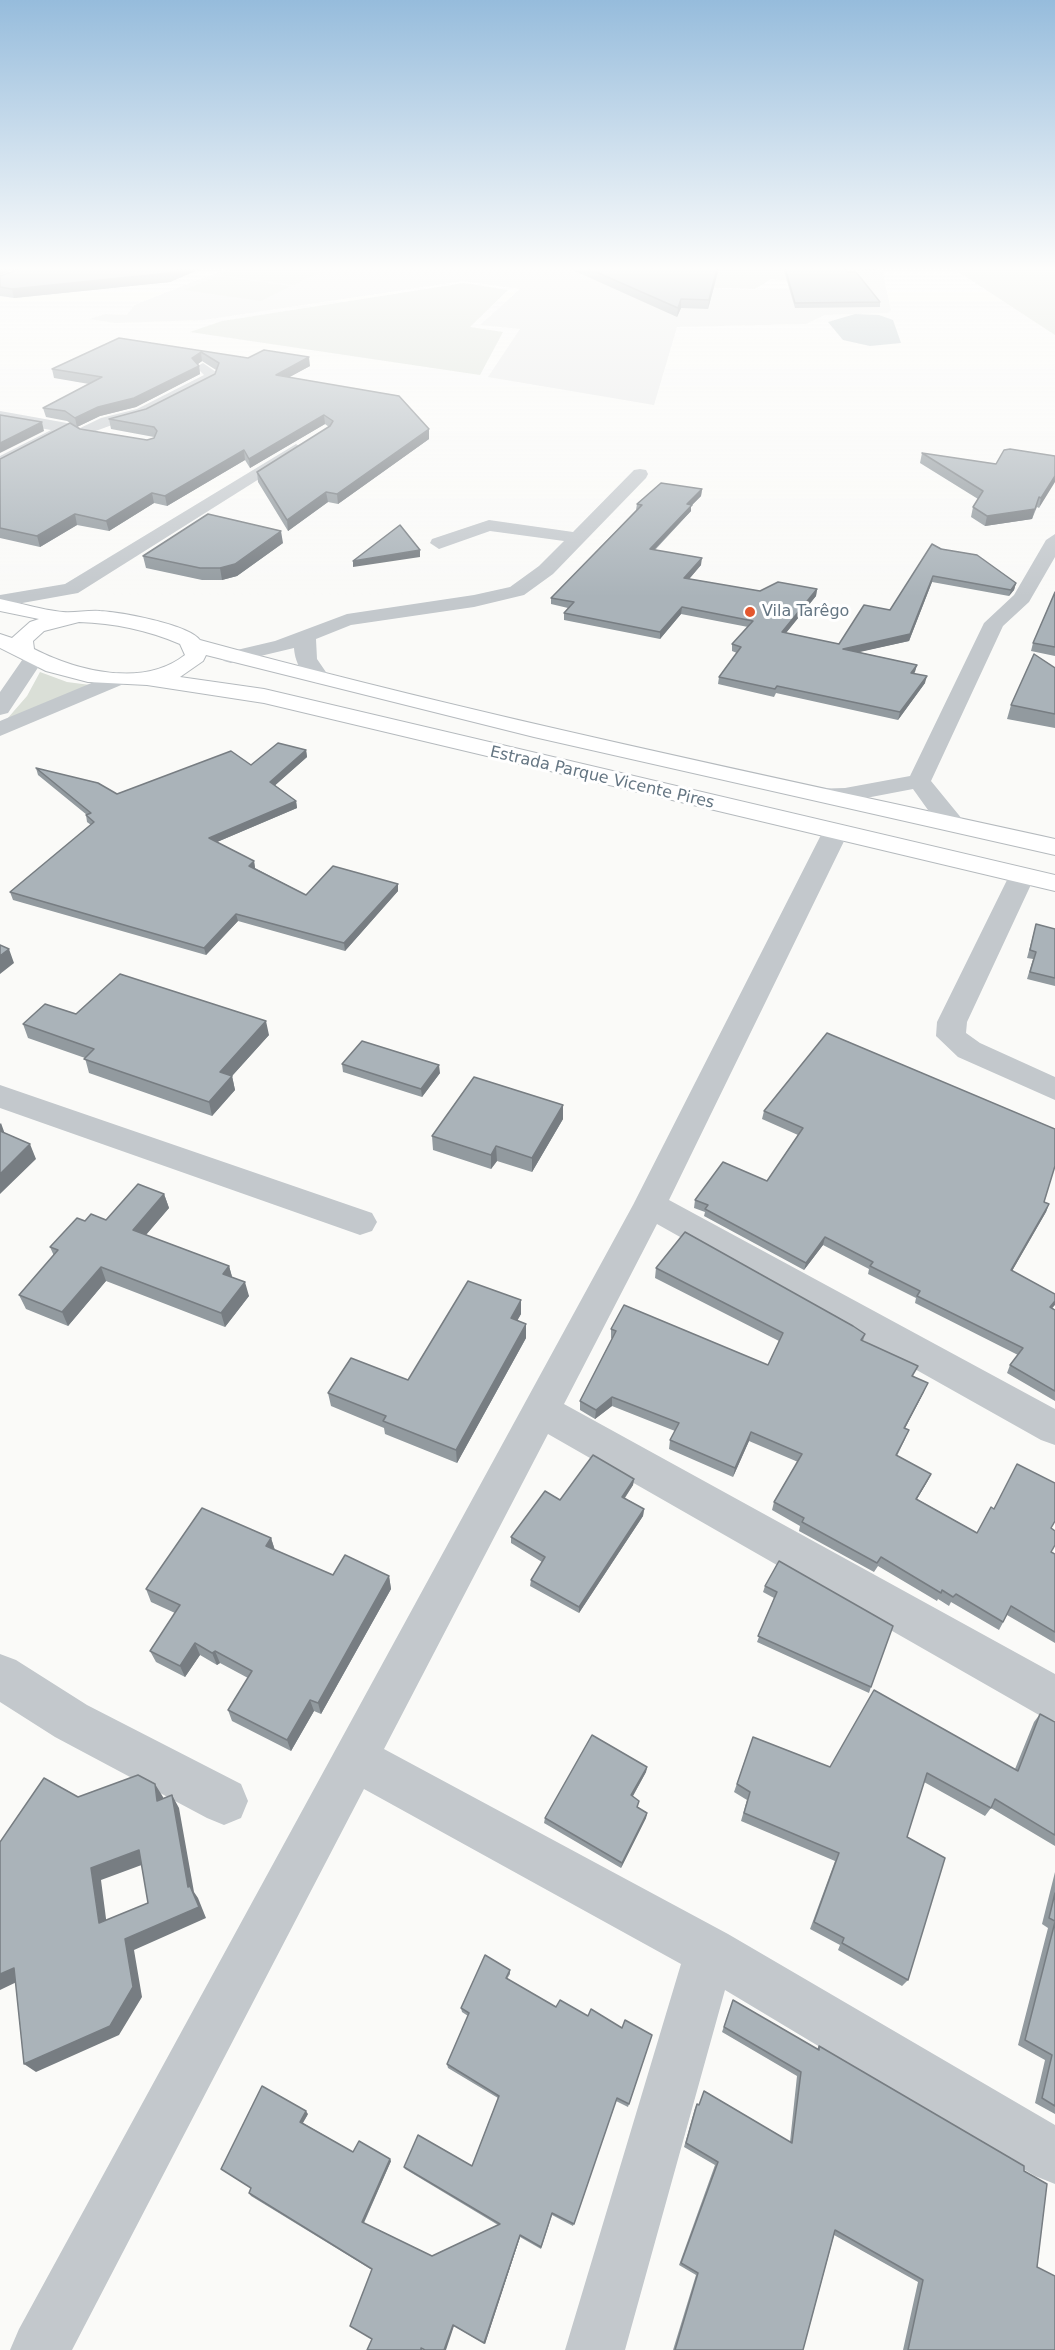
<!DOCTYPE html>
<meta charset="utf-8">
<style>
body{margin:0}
canvas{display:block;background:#fafaf8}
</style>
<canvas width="1055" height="2350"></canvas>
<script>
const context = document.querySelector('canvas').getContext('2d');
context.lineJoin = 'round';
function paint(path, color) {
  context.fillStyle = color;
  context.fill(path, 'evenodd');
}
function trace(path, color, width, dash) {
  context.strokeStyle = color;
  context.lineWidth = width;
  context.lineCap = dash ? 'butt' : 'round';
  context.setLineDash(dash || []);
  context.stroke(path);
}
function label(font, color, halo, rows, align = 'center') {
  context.font = font + ' "DejaVu Sans",sans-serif';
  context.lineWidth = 6;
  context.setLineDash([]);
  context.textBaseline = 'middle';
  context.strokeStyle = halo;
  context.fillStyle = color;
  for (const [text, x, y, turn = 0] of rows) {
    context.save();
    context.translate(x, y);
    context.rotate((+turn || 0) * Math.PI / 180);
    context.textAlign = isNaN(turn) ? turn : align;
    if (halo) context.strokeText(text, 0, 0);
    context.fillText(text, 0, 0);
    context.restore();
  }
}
paint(new Path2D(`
 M229,268H722L681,287L755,290L823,287L827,268L882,270L891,310L888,313L825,315L806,324L677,327L654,405L488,377L520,329L480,325L520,289L463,281L204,320L115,323L89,319L105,314L127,315L134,305Z`), '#e8e9e9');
paint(new Path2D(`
 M235,268H298L322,271L294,285L218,275Z
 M724,268H817L822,283L771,279L755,289L684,287Z
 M954,268H1055V335L954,269Z
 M218,276L291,286L261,301L184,290Z
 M464,283L508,290L470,327L503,332L480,375L190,332L222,321Z
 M40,672L67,682L98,686L0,727L27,696Z`), '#dadfd7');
paint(new Path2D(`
 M855,314L879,315L893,320L901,343L870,346L843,340L828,322Z`), '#bbc7cb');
const primary = new Path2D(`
 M0,599C20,603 42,610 63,612C75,613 88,610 100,611C120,612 188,624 200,640C482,717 769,776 1055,839V855L534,737L206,655L203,661L180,677L264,689L1055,875V891L264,703L147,685L88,682L46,671L0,648V634L12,638L30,622L39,619L0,611ZM79,622C115,623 147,630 180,644L185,655C143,688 77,671 34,649L33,641L44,631Z`);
trace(primary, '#b5babe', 2);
paint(new Path2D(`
 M203,363L219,374L215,381L147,416L112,425L82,436L74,431L101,418L137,409L204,375L196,367Z
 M0,411L67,423L75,428L0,468V456L51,430L0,421Z
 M296,444L304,449L302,452L78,593L0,607V595L65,584Z
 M640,469L646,470L648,474L646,478L553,574L524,595L474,607L351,625L316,639L317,659L330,678L327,683C308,687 295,666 294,648L231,663L224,661L220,657L224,653L275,641L347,614L474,595L510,587L539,566L564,541L490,531L439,549L430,543L432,539L489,520L573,532L634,470Z
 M1055,534V557L1029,602L1003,626L931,781L967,825L964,830L955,832L938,824L913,789L845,802L811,799L808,794L811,789L845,788L910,776L984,623L1014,595L1046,540Z
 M34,651L41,653L45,657L8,713L0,715V692L27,653Z
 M118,672L126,673L129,678L126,683L0,736V721Z
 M835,825L844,828L848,833L669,1200L1055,1409V1445L1041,1440L657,1224L564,1404L1055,1674V1721L1039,1715L548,1434L384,1749L728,1934L1055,2125V2184L1035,2176L725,1990L625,2350H565L681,1964L364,1789L72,2350H10L19,2329L633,1205L822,833L826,828Z
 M1022,868L1031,870L1035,876L967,1022L966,1033L980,1043L1055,1077V1100L958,1057L936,1036L937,1022L1009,876L1013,870Z
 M0,1085L372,1213L377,1222L372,1231L360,1235L0,1108Z
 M0,1654L16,1660L87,1705L241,1784L248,1801L241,1818L224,1825L207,1818L55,1737L0,1702Z`), '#c3c8cc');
paint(primary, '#fff');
paint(new Path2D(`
 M22,268H202L170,282L14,298L0,296V276Z
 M568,268H719L708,309L681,308L677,317Z
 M783,268H845L847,272L880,302V307L795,308Z
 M119,338L248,358L310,366L289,377L429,429V439L338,504L328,502L288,531L258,482L257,472L329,427L325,424L250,468L245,460L167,506L154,503L109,531L77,525L40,547L0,538V459L80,429L147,440L154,438V437L111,429L109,419L146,409L215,374L216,370L202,361L198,364L199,366L200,374L136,407L100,416L77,427L67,421L46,417L43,408L89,384L54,378L52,369Z
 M922,453L996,464L1055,456L1039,508L1037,507L1032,519L985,526L971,517L973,507L978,499L920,463Z
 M702,489L701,496L691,506V511L655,550L701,565L689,579L760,591L817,589L816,596L786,633L839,644L890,610L932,544L1016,583L1014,590L1009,596L932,582L909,641L858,652L917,665L914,673L925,683L898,720L776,693L774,697L718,684L719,677L737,653L732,651V644L748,627L681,614L660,639L564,620V613L568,608L551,604V598L636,510L637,504Z
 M283,543L237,576L222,580H202L146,568L143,556Z
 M1055,592V656L1031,651L1033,643Z
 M1055,668V728L1007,719L1011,705Z
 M306,750L307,757L275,785L296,801L297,808L217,842L254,861L255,868L306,895L398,884V891L345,951L238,921L206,955L13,900L10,892L91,825L87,822L86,815H87L38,775L36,768L117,794L251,765Z
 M1036,924L1055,929V986L1027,979L1033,959L1027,958Z
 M76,1014L269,1035L232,1076L235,1090L212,1116L89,1073L85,1058L28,1038L23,1024Z
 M342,1064L440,1073L422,1097L343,1072Z
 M563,1105V1119L532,1172L497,1161L491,1169L433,1150L432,1136Z
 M764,1111L1049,1204L1046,1212L1012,1271L1052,1309L1055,1310V1401L1007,1373L1010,1365L1018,1355L915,1303L916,1298L868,1274L869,1269L823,1245L804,1270L704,1216L705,1212L694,1208L695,1200L767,1181L798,1135L762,1119Z
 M164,1194L169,1208L146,1235L229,1266L232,1277L249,1296L225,1327L106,1281L68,1326L26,1309L19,1295L54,1256L50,1247L106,1220Z
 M656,1268L865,1334L863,1341L914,1376L924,1392L905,1428V1439L897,1456L931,1474L927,1482L917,1499L977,1533L994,1509L1051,1528V1552L1055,1554V1643L1007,1615L999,1630L951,1602L949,1606L938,1599L937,1601L878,1566L874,1572L799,1531L800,1526L772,1510L774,1502L798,1462L749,1441L733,1477L669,1449L670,1440L675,1431L612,1406L595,1419L580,1410V1401L612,1339L611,1338V1329L768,1365L779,1341L655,1278Z
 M521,1300V1314L517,1320L526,1324V1338L457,1463L385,1434L384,1428L331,1406L328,1393L408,1380Z
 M634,1479L633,1485L625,1498L644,1509L643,1516L579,1613L530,1586L531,1580L542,1562L511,1543V1537L560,1500Z
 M271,1538L275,1550L333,1575L389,1576L391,1589L321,1714L314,1711L291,1751L232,1721L228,1710L248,1678L220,1663L217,1665L200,1655L185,1677L156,1662L150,1651L175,1613L151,1602L146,1589Z
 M779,1561L871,1687L869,1693L757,1642L774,1598L763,1592L765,1586Z
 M1040,1714L1055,1722V1846L991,1808L985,1816L924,1782L907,1837L908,1980L902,1986L838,1950L840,1945L810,1929L835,1861L741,1821L747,1800L734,1792L753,1737L830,1767L1015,1769L1034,1722Z
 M647,1767L646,1772L633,1796L638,1807L647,1813L646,1818L621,1868L544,1823L545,1818Z
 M1055,1872V2114L1035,2103L1045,2060L1018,2045L1048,1928L1042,1924Z
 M510,1970V1974L507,1979L556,2007L588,2016L622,2028L652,2035L628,2107L616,2101L573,2226L552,2215L541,2249L520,2237L485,2344L454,2326L422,2350H367L372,2339V2270L251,2196L249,2193L251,2188L221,2169L308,2114L303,2123L353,2152L391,2161L364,2223L432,2256L498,2225L405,2169L404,2167L472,2166L498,2098L448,2068L447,2064L468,2016L462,2012L461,2008Z
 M733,2000L817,2049L819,2046L1024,2171L1037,2267L1055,2350H903L918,2282L834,2235L803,2350H673L696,2275L679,2265L715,2165L684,2147L695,2108L697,2104L699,2105L704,2091L790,2142L797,2076L722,2032Z`), '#929a9f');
paint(new Path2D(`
 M0,268H17L0,275Z
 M181,268H202L170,282L14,298L12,289Z
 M717,268H719L708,309L709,300Z
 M681,299V308L677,317L678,308Z
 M201,352L202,361L194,367L192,358Z
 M309,357L310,366L277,384L276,375Z
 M199,366L200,374L136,407L100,416L77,427L75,418L98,407Z
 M324,415L325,424L250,468L249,459Z
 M42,422L44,431L0,453V443Z
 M429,429V439L338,504L337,494Z
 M244,450L245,460L167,506L165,496Z
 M1055,476V482L1039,508L1041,498Z
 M702,489L701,496L691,506V511L649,555L650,549L687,504Z
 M326,492L328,502L288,531L287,520Z
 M152,493L154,503L109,531L106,521Z
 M1039,497L1032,519L985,526L987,516Z
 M75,514L77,525L40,547L37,536Z
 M281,531L283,543L237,576L222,580L220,568Z
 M420,550V557L353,567V561Z
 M702,558L701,565L684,585V578Z
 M933,576L932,582L909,641L842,656L843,649Z
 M1016,583L1014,590L1009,596L1011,590Z
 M817,589L816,596L781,639L782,632Z
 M682,607L681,614L660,639V632Z
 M917,665L915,672L909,680L911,673Z
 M927,676L925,683L898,720L900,712Z
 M306,750L307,757L271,789L270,782Z
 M296,801L297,808L210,845L209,838Z
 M254,861L255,868L251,873L249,866Z
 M398,884V891L345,951L344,943Z
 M236,914L238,921L206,955L204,948Z
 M9,949L14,963L0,974V956Z
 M266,1021L269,1035L232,1076L235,1090L212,1116L209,1102L220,1072Z
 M439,1065L440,1073L422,1097L421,1089Z
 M563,1105V1119L532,1172V1158Z
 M1,1123L6,1137L0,1142V1124Z
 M30,1144L36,1159L0,1194V1174Z
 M496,1146L497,1161L491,1169V1155Z
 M164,1194L169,1208L138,1244L133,1230Z
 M1049,1204L1046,1212L1008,1278L1011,1270Z
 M825,1237L823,1245L804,1270L806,1263Z
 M229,1266L233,1280L223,1274Z
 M101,1267L106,1281L68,1326L62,1312Z
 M245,1282L249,1296L225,1327L221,1313Z
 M521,1300V1314L511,1332V1318Z
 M1055,1301V1305L1046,1315L1050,1307Z
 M526,1324V1338L457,1463L456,1450Z
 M928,1383L924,1392L901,1436L904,1428Z
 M612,1397V1406L595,1419L596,1410Z
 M909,1430L905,1439L892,1464L896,1455Z
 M751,1432L749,1441L733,1477L735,1468Z
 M931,1474L927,1482L912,1507L916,1499Z
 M634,1479L633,1485L621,1503L622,1497Z
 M644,1509L643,1516L579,1613V1607Z
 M271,1538L275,1551L266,1546Z
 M389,1576L391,1589L321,1714L318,1703Z
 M195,1643L200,1655L185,1677L180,1666Z
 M215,1651L220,1663L217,1665L212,1653Z
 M310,1700L314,1711L291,1751L287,1740Z
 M647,1767L646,1772L630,1801L631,1795Z
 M155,1784L163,1797L165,1814L157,1801Z
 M172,1795L179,1808L194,1892L198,1898L206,1918L134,1950L142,1997L119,2035L36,2072L24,2064L125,1939L188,1887Z
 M647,1813L646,1818L621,1868L622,1863Z
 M139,1850L147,1863L101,1880L108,1934L99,1923L91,1868Z
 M14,1968L25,1978L0,1990V1974Z
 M306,2111L308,2114L302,2124L300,2122Z
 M390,2159L391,2161L363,2224L362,2222Z
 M520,2235V2237L485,2344L484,2343Z
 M453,2325L454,2326L446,2350H444Z`), '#777d82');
const building = new Path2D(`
 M22,268H181L169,273L12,289L0,287V276Z
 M587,268H717L709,300L681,299L678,308Z
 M785,268H845L847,272H856L880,302L795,303Z
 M119,338L248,358L264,350L309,357L276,375L399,396L429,429L337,494L326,492L287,520L257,472L330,426L333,421L324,415L249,459L244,450L165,496L152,493L106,521L75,514L37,536L0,528V459L70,423L80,429L147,440L154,438L157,431L154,427L109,419L146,409L215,374L219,363L201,352L192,358L199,366L134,398L98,407L75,418L65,411L43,408L102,377L52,369Z
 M0,415L42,422L0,443Z
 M1010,449L1055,456V476L1041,498L1039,497L1035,509L987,516L973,507L983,491L922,453L996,464L1004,450Z
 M661,483L702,489L687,504L692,505L650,549L702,558L684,578L760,591L778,582L817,589L782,632L839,644L864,605L890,610L932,544L941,549L977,555L1016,583L1011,590L933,576L910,634L843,649L917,665L911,673L927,676L900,712L777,686L775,689L719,677L741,647L732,644L753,621L682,607L660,632L564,613L574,602L551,598L642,505L637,504Z
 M208,514L281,531L235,564L220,568H200L143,556Z
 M400,525L420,550L353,561Z
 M1055,592V647L1033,643Z
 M1034,654L1055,668V714L1011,705Z
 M278,743L306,750L270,782L296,801L209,838L254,861L249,866L306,895L333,866L398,884L344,943L236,914L204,948L10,892L94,822L86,815L91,813L36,768L98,783L117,794L231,751L251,765Z
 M1036,924L1055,929V978L1030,972L1036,952L1030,950Z
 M0,945L9,949L0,956Z
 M120,974L266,1021L220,1072L232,1076L209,1102L84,1059L94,1049L23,1024L45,1004L76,1014Z
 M827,1033L1055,1129V1166L1044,1202L1049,1204L1011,1270L1055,1294V1301L1050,1307L1055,1310V1391L1010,1365L1023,1348L917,1296L920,1291L870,1266L873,1262L825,1237L806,1263L705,1209L708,1205L695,1200L723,1162L767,1181L803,1128L764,1111Z
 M362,1041L439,1065L421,1089L342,1064Z
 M474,1077L563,1105L532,1158L496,1146L491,1155L432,1136Z
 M0,1131L30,1144L0,1174Z
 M138,1184L164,1194L133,1230L229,1266L223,1274L245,1282L221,1313L101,1267L62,1312L19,1295L58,1250L50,1247L77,1218L85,1221L91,1214L106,1220Z
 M685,1232L853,1326L865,1334L861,1340L918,1366L912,1376L928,1383L904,1428L909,1430L896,1455L931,1474L916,1499L977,1533L991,1507L994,1509L1017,1464L1055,1483V1521L1051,1528L1055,1531V1545L1051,1552L1055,1554V1632L1011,1606L1003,1622L956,1594L953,1597L942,1590L941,1593L881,1557L877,1563L802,1522L804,1518L774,1502L802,1454L751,1432L735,1468L670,1440L679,1423L612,1397L596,1410L580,1401L616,1331L611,1329L624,1305L768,1365L783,1333L656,1268Z
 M468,1281L521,1300L511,1318L526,1324L456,1450L383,1421L386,1416L328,1393L351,1358L408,1380Z
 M593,1455L634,1479L622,1497L644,1509L579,1607L531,1580L545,1557L511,1537L545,1491L560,1500Z
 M202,1508L271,1538L266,1546L333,1575L345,1555L389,1576L318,1703L310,1700L287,1740L228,1710L252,1671L215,1651L212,1653L195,1643L180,1666L150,1651L180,1605L146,1589Z
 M779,1561L893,1626L871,1687L758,1636L777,1592L765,1586Z
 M874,1690L1018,1771L1040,1714L1055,1722V1835L995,1799L991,1808L927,1773L907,1837L945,1858L908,1980L842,1943L844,1938L814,1922L839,1853L744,1813L750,1792L737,1784L753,1737L830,1767Z
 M592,1735L647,1767L631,1795L639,1801L637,1807L647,1813L622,1863L545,1818Z
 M138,1775L155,1784L157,1801L172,1795L188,1887L190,1886L199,1907L125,1939L133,1987L110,2026L24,2064L14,1968L0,1974V1842L44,1778L78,1797ZM139,1850L148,1903L99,1923L91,1868Z
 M1055,1893V1921L1049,1918Z
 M1055,1922V2106L1042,2098L1052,2055L1025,2040Z
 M485,1955L510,1970L506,1978L556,2007L560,2000L588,2016L591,2009L622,2028L625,2020L652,2035L629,2104L617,2098L574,2224L552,2213L541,2247L520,2235L484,2343L453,2325L444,2350H425L421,2348V2350H367L372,2339L350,2326L372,2269L249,2193L251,2188L221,2169L262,2086L306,2111L300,2122L353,2152L359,2141L390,2159L362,2222L432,2256L500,2224L404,2167L418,2135L472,2166L499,2096L447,2064L469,2013L461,2008Z
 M733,2000L819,2050V2046L1024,2166V2171L1047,2184L1037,2267L1055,2276V2350H908L923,2280L835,2230L803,2350H675L698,2273L681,2263L718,2162L686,2143L697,2104L699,2105L704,2091L792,2143L801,2072L724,2027Z`);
paint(building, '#aab3b9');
trace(building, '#777d82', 1.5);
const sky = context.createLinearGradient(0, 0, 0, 597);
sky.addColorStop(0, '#96bcdc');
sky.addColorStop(0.45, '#fdfdfc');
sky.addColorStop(1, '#fdfdfc00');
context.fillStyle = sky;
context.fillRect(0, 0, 1055, 597);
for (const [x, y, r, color] of [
 [750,612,6,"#e4572e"]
]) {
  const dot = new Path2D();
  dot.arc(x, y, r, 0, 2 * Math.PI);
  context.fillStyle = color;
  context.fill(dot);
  trace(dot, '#fff', 2);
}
label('16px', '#657683', '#fff', [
 ["Vila Tarêgo",762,612]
], 'left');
label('16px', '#657683', '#fff', [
 ["Estrada Parque Vicente Pires",602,778,13]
]);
</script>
